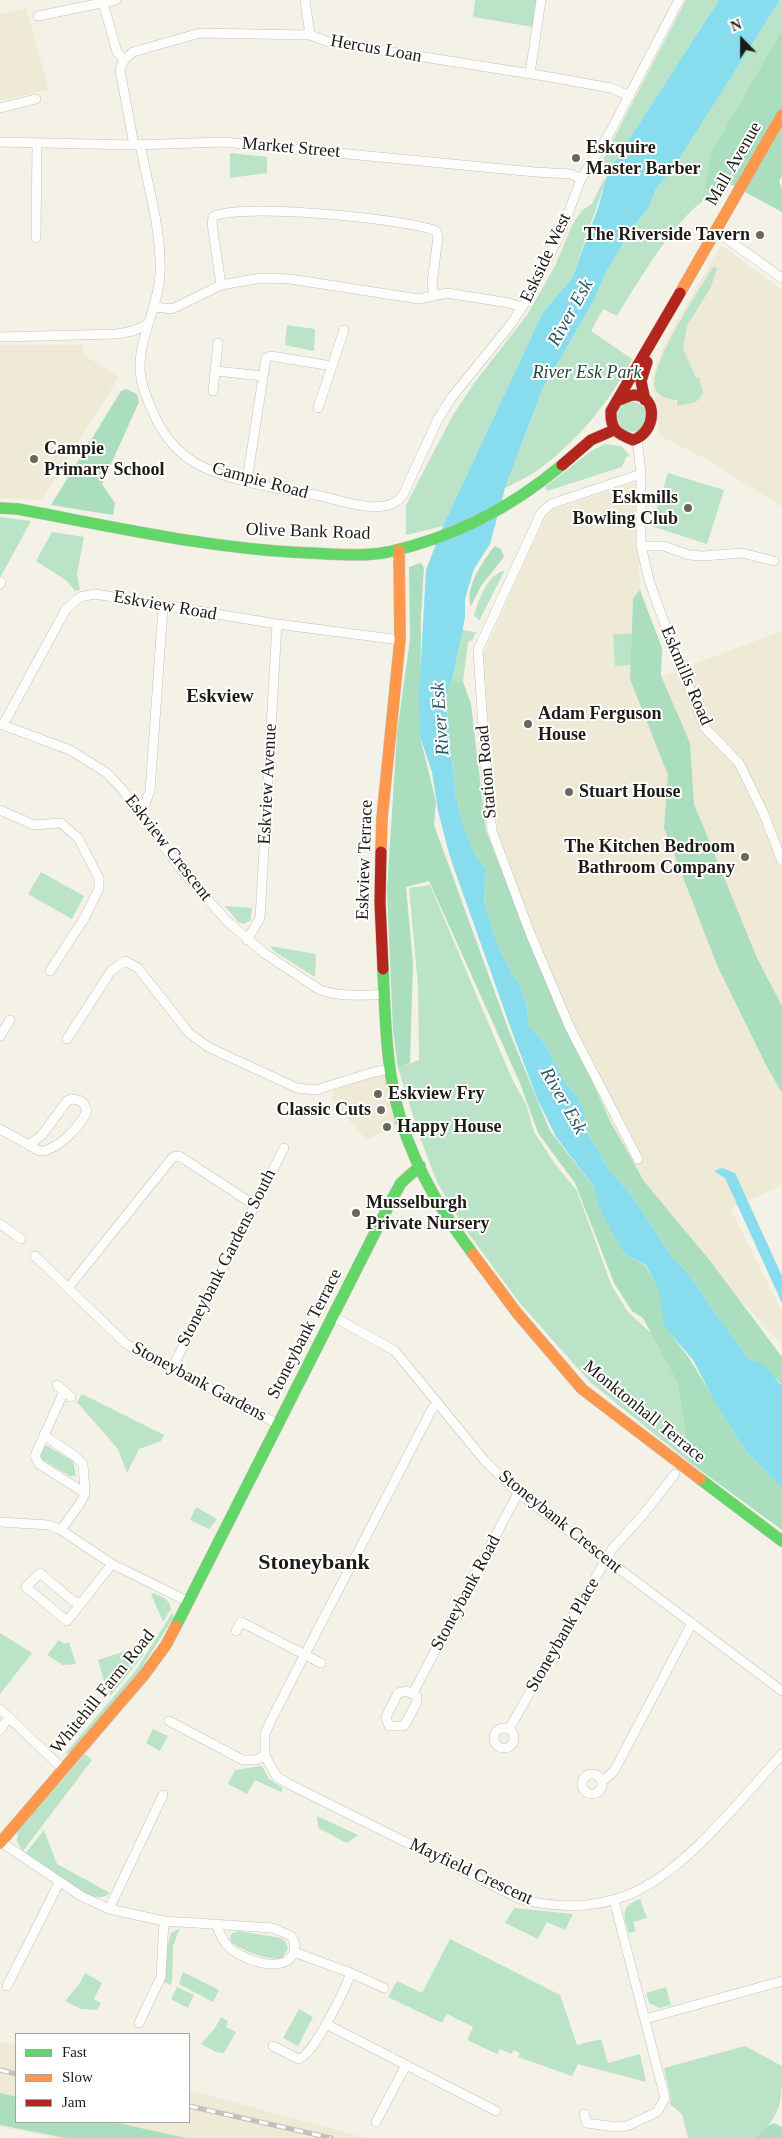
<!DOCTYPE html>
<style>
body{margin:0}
#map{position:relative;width:782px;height:2138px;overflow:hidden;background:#f4f2e6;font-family:Georgia,serif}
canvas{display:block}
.legend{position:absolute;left:15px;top:2033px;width:175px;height:90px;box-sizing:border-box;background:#fff;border:1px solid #a5a4a1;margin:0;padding:6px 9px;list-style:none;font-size:15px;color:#1d1b14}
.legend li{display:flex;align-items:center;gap:10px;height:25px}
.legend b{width:25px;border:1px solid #a5a4a1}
.north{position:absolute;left:717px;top:15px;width:50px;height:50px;-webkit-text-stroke:4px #fff;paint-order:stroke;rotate:338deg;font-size:14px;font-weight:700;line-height:20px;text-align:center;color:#1d1b14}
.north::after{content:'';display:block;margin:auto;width:18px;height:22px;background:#1d1b14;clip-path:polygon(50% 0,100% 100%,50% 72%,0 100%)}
</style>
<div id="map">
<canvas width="782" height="2138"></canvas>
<ul class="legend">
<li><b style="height:6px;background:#63d668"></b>Fast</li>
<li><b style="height:6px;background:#ff974d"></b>Slow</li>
<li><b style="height:6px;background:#b3261e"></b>Jam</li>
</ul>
<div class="north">N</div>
</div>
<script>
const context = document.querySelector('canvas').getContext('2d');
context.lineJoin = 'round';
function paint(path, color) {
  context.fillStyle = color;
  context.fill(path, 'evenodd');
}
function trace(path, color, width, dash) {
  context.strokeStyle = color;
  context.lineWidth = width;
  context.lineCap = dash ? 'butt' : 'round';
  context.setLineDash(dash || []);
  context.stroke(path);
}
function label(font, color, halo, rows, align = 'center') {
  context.font = font + ' Georgia,serif';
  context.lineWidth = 4;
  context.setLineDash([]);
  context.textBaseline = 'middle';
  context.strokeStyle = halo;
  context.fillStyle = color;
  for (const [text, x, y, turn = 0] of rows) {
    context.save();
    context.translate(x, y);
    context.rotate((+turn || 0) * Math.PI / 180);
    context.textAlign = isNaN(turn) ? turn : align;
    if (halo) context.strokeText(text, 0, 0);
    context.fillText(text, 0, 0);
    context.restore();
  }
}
paint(new Path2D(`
 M26,8L49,90L0,101V14Z
 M721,245L782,290V507L710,461L660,436L652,379L665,342Z
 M0,345H83L84,355L119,377L42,500L0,498Z
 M635,483L640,590L633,598L630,679L651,680L782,631V1046L763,1056L782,1093V1185L731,1209L782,1312V1344L735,1295L644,1181L611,1123L538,961L486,831L499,829L496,821L483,655L545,517L552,510Z
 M386,1075L399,1127L366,1139L335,1105L332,1099L335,1090L369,1077Z
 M0,2042L16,2046V2122H189V2090L366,2138H56L0,2127Z`), '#efead5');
paint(new Path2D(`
 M475,0H539L534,27L473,17Z
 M686,0H719L608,172L599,167Z
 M780,0H782V91L720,193C685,199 636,286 617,316L603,309L591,331L632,359C611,400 577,442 538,470C528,477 516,482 505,488L542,390L593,302L607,270L633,227L649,207L656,189L676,164Z
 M230,153L267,157V173L230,178Z
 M604,179L606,180L572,278L542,314L443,526L406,535V505L453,415L475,382L527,315L555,266L572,225L582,210L592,204Z
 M713,267L717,268L711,287L687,326L683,349L696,378L699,377L703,393L696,402L677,406V400C669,399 658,397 655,388C648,367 700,288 713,267Z
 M287,325L315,329L314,351L285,345Z
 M617 417a15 15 0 1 1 30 0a15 15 0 1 1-30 0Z
 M605,444L621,446L630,456L626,457L622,467L547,491L545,487L591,451Z
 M668,473L724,490L707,544L651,526Z
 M0,517L31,521L0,578Z
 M52,532L84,537L77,574L80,590L75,591L67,581L36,561Z
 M505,570L479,621L474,615C479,599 487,575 505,570Z
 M462,630L476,632L473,639L468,642L463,682L452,680Z
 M613,634H632L631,665L615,666Z
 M41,872L84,896L72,919L28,894Z
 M430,885L512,1079L526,1104L534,1132L555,1164L577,1191L611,1284L627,1311L652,1334L678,1384L689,1462L590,1382L519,1302L463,1226L438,1184L420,1138L398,1068L419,1060L418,985L409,888Z
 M225,906L252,908L250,921L243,924L238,922Z
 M270,946L316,954L315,977L275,952Z
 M82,1394L164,1435L161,1441L139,1449L127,1473L118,1449L77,1402Z
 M44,1444L73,1461L76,1476H70L38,1457Z
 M196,1507L217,1519L209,1529L190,1520Z
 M153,1593C162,1597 169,1598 171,1609L163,1622L151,1594Z
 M172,1613L174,1617L139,1672L71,1752L64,1755L136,1670Z
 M0,1633L32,1653L0,1694Z
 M59,1640L64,1644L69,1642L76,1664L63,1665L47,1655Z
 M135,1648L142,1651L144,1654L111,1695H108L98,1660Z
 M153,1729L168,1736L160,1751L146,1743Z
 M85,1754L92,1760L23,1851L17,1842L18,1831Z
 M262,1766L269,1779L283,1788L281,1792L255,1780L247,1794L228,1784L235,1770Z
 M317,1816L358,1835L347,1843L318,1828Z
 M44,1830L57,1864L110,1893C102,1900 94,1897 85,1894L25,1854Z
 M640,1899L647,1918L633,1922L636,1931L629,1933C624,1915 619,1907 640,1899Z
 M514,1908L573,1914L565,1930L547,1922L538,1939L505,1923Z
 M180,1928L173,1946L172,1982L170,1985L164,1982L165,1955L171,1933Z
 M239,1931L280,1938L285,1941L288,1948L281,1960C263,1957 246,1953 231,1942L230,1936L233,1933Z
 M450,1939L560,1995L577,2045L601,2039L608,2063L640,2054L646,2082L578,2064L572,2076L518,2057L520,2053L514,2050L511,2054L500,2049L497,2054L467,2040L473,2027L447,2014L442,2023L388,1997L397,1981L422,1993Z
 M183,1972L219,1990L213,2002L179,1984Z
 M85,1973L102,1983L94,1999L101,2003L97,2010L81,2009L65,2001L80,1983Z
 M177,1987L194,1995L188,2008L171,1999Z
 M666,1987L671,2005L660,2008L649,2003L646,1993Z
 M299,2009L313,2017L298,2046L283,2038Z
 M221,2017L228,2021L226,2027L236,2032L224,2053L216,2052L201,2044L215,2028Z
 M745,2046L782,2066C782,2103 782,2108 760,2138H688L682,2114L670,2104L671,2099L664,2068Z`), '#bae3c8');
paint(new Path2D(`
 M782,31V176L779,181L782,189V212L728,183L714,191L705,188L711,153Z
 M126,389L137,394L139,402L102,484L115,503L113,515L51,505L121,391Z
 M495,546L501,549L504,557L481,586L471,606C464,588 484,559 495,546Z
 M421,563L424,568L421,615L420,736L436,802L434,825L509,1031L550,1131L598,1192L624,1254L645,1265L660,1292L664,1325L689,1358L746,1451L782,1489V1530L689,1462L678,1384L643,1318L632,1311L614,1283L575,1183L538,1133L520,1083L429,881L406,887L413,963L410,1063L398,1068L393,1031L387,891L397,733L410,639L409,567Z
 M640,590L662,648L661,676L690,743L694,804L757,958L782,1006V1093L765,1063L717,965L664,828L668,775L630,679L633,598Z
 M452,680L463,682L471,704L486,831L538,961L611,1123L644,1181L711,1262L782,1357V1386L779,1381L749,1360L686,1271L671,1256L634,1198L610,1171L583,1125L575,1093L565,1083L545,1044L529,1026L526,1002L520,985L512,975L498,946L484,903L486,870L475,855L463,825L455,792L446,699Z
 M0,2093L16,2097V2122H113L186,2138H66L0,2125Z
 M774,2123L782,2127V2138H757L766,2127Z`), '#aadebf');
paint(new Path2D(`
 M719,0H780L676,164L656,189L649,207L633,227L607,270L593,302L542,390L505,488L490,544L474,569L465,599V618L452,680L446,699L455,792L463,825L475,855L486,870L484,903L498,946L512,975L520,985L526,1002L529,1026L545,1044L565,1083L575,1093L585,1114L583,1125L610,1171L634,1198L671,1256L686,1271L749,1360L761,1362L782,1386V1489L746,1451L714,1400L693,1360L664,1326L659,1291L646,1265L624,1254L599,1206L595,1188L556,1137L537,1098L515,1040L450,857L438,811L432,772L420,736L419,695L426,570L443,526L542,314L572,278L598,208L608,172Z
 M722,1168L735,1173L782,1276V1303L725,1178L714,1171Z`), '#87dcee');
const street = new Path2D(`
 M305,0L310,35
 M103,3L117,52L124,60L120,70L134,145
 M38,16L116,0
 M124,60L133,52L200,33L310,35L329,42L550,77L611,88L630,96
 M530,73L541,0
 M0,108L36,99
 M0,142L134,145L223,142L535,172L571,174L581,179
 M140,144C148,187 162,231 160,275C158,307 140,335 140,367C140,382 146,397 152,410C160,429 171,446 188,458C217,480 285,490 321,496C344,501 387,518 403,495L438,419L452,397L511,324L530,295L562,230L581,179L608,136L679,0
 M716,231L782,278
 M36,238L37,143
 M221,285L212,224L213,217C236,202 409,219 436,231L438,237L432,283L434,296
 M155,307L172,309L221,285L261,278L290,279L419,299L447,293L509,303L522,307
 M0,337L117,334L133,331L148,324
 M216,371L263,376
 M213,391L218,343
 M318,408L344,330
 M637,437L641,474L551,504L541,513L478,650L487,788L492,831L530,933L570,1028L638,1159
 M641,474V546L649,580L661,614L705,728L739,763L763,812L782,861
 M247,480L266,358L271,356L332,366
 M641,546H664L689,555L703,556L742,553L774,561
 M0,584L1,582
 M0,724L70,750L107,773L122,789L182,871L228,922L264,953L320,990C340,997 363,996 384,994
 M3,725L66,609L80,597L95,594L277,624L400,640
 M0,810L34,825L61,823L78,838L99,878V888L85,917L50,971
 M139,811L145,804L150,791L163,607
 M247,940L260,918L277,624
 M0,1036L10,1020
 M67,1039L111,971L125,961L138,968L189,1033L208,1047L297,1088L316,1090L374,1072L391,1069
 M71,1099C81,1099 84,1102 87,1111C80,1126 63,1144 47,1150C41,1153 35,1149 29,1145L42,1135L67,1101Z
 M0,1129L29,1145
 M0,1224L21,1239
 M35,1256L126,1344L278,1424
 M68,1288L173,1157L179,1156L253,1204
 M334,1317L395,1351L485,1461L518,1493L782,1691
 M172,1368L284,1148
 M57,1385L71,1397
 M44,1435L76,1457L83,1464L85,1493
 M0,1522L49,1525L61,1530L112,1564L189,1602
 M61,1530L81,1502L85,1493L39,1464L35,1456L64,1391
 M81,1604L73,1601L40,1573L26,1587L67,1621L112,1564
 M236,1631L241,1622L321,1663
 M407,1691L417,1696V1702L404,1726H389L386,1717L398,1693Z
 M413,1693L518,1493
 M0,1709L63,1769
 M169,1721L243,1760H255L265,1756L277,1777L289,1784L520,1899C556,1908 593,1909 628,1895C685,1872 741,1799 782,1754
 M494 1738a10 10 0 1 1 20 0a10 10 0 1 1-20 0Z
 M509,1729L612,1549L642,1516L675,1474
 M0,1730L9,1717
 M265,1756V1734L271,1720L432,1409L437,1404
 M582 1784a10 10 0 1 1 20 0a10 10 0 1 1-20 0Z
 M603,1781L614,1771L692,1623
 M1,1842L81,1896L109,1909L164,1921L273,1928L291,1936C295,1942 296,1948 293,1954C283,1975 238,1959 227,1945C222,1940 219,1932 216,1924
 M109,1909L163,1795
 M294,1952L351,1973L384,1988
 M7,1986L59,1883
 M645,2019L782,1981
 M139,2023L161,1977L164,1921
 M326,2024L496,2111
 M273,2046L298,2059C313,2057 345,1989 351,1973
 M584,2114L587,2123L615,2127L627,2126L657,2112L665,2098L614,1900
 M376,2122L406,2065`);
const fast = new Path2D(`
 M0,508L18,509C115,527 211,549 309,553C335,554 362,557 388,552C452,538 512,507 562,465
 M383,969C385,1013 386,1060 396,1102C409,1157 439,1209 473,1254
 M700,1479L782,1541
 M176,1626L391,1201L401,1183L420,1166`);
const slow = new Path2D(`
 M680,293L782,115
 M381,852L382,818L400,640L399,550
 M473,1254L517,1313L582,1389L700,1479
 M0,1843L144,1675L166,1645L176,1626`);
const jam = new Path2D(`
 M619,400C623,399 630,395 634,395C658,395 657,432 633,440C617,434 610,429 611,411L680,293
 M645,400L641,381L647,362
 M562,465L591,440L614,430
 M381,852L380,902L383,969`);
trace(street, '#c4c2b9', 10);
trace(fast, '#c4c2b9', 12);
trace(slow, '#c4c2b9', 12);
trace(jam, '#c4c2b9', 12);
trace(street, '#fdfdfb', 9);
trace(fast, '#63d668', 11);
trace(slow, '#ff974d', 11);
trace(jam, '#b3261e', 11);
const rail = new Path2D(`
 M0,2070L16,2074
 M189,2106L331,2138`);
trace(rail, '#c1c1be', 5);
trace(rail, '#fff', 3, [9]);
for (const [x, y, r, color] of [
 [576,158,5,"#68665e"],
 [760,235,5,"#68665e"],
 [34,459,5,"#68665e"],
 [688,508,5,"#68665e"],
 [528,724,5,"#68665e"],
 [569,792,5,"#68665e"],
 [745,857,5,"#68665e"],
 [378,1094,5,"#68665e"],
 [381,1110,5,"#68665e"],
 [387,1127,5,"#68665e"],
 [356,1213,5,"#68665e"]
]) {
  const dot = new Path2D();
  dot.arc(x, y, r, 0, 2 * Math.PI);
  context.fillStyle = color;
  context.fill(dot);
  trace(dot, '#fff', 2);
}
label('18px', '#1d1b14', '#fff', [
 ["Hercus Loan",376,49,10],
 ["Market Street",291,148,5],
 ["Mall Avenue",734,164,-60],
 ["Eskside West",546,258,-65],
 ["Campie Road",260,481,15],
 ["Olive Bank Road",308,532,2],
 ["Eskview Road",165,606,10],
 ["Eskmills Road",686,676,67],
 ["Station Road",487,772,-95],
 ["Eskview Avenue",268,784,-87],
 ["Eskview Crescent",168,848,52],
 ["Eskview Terrace",365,860,-88],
 ["Stoneybank Gardens South",227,1258,-63],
 ["Stoneybank Terrace",305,1334,-63],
 ["Stoneybank Gardens",199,1382,28],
 ["Monktonhall Terrace",644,1412,39],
 ["Stoneybank Crescent",560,1522,39],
 ["Stoneybank Road",466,1593,-62],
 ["Stoneybank Place",563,1635,-60],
 ["Whitehill Farm Road",103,1692,-51],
 ["Mayfield Crescent",471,1872,25]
]);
label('bold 18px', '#1d1b14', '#fff', [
 ["Eskquire",586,148],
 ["Master Barber",586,169],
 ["The Riverside Tavern",750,235,"right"],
 ["Campie",44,449],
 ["Primary School",44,470],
 ["Eskmills",678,498,"right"],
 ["Bowling Club",678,519,"right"],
 ["Adam Ferguson",538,714],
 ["House",538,735],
 ["Stuart House",579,792],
 ["The Kitchen Bedroom",735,847,"right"],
 ["Bathroom Company",735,868,"right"],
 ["Eskview Fry",388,1094],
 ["Classic Cuts",371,1110,"right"],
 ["Happy House",397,1127],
 ["Musselburgh",366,1203],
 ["Private Nursery",366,1224]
], 'left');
label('italic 18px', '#204935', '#fff', [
 ["River Esk Park",587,373]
]);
label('italic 19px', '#255966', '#fff', [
 ["River Esk",571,313,-61],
 ["River Esk",441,719,-94],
 ["River Esk",563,1101,60]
]);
label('bold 19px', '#1d1b14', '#fff', [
 ["Eskview",220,697]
]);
label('bold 22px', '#1d1b14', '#fff', [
 ["Stoneybank",314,1563]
]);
</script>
